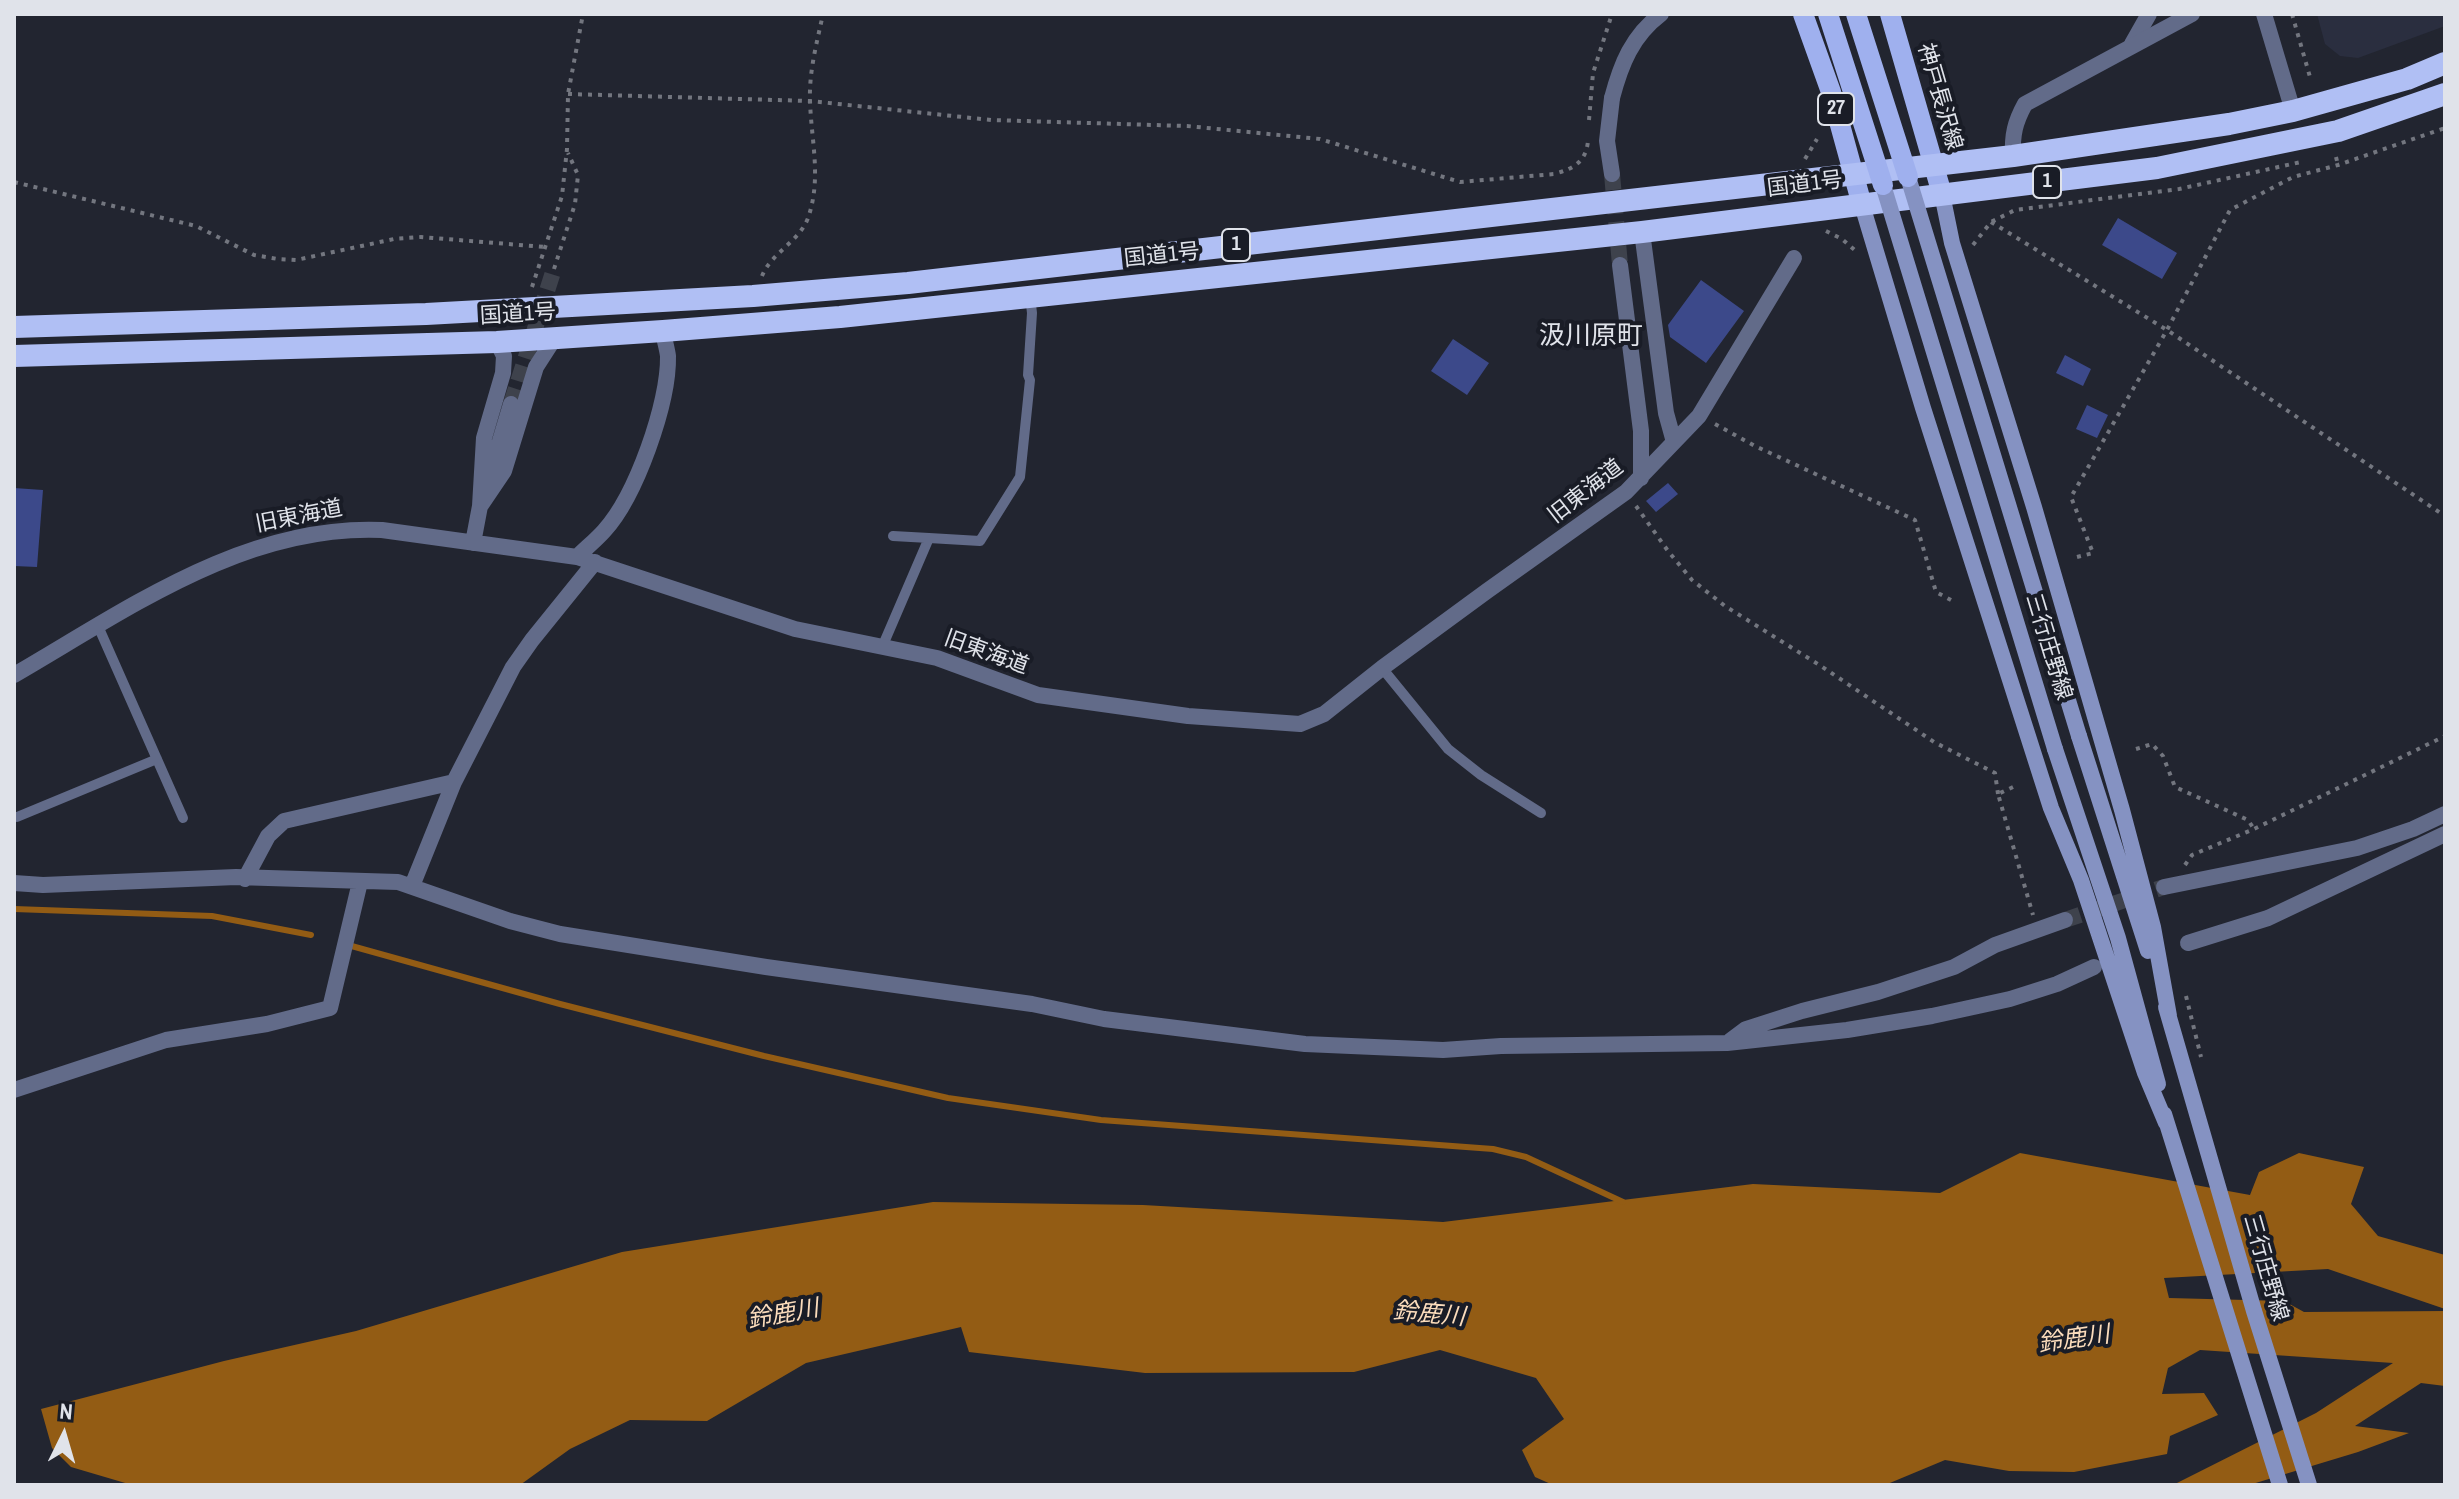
<!DOCTYPE html>
<meta charset="utf-8">
<style>
body{margin:0}
#map{position:relative;width:2459px;height:1499px;overflow:hidden;background:#222530;font-family:"Archivo Narrow",sans-serif}
canvas{display:block}
.frame{position:absolute;inset:0;border:16px solid #e0e3ea;pointer-events:none}
.north{position:absolute;left:24px;top:1395px;width:80px;height:80px;-webkit-text-stroke:6px #191c26;paint-order:stroke;rotate:5deg;font-size:22px;font-weight:700;line-height:32px;text-align:center;color:#e0e3ea}
.north::after{content:'';display:block;margin:auto;width:28px;height:36px;background:#e0e3ea;clip-path:polygon(50% 0,100% 100%,50% 72%,0 100%)}
</style>
<div id="map">
<canvas width="2459" height="1499"></canvas>
<div class="frame"></div>
<div class="north">N</div>
</div>
<script>
const context = document.querySelector('canvas').getContext('2d');
context.lineJoin = 'round';
function paint(path, color) {
  context.fillStyle = color;
  context.fill(path, 'evenodd');
}
function trace(path, color, width, dash) {
  context.strokeStyle = color;
  context.lineWidth = width;
  context.lineCap = dash ? 'butt' : 'round';
  context.setLineDash(dash || []);
  context.stroke(path);
}
function label(font, color, halo, rows, align = 'center') {
  context.font = font + ' "Archivo Narrow","Noto Sans JP",sans-serif';
  context.lineWidth = 8;
  context.setLineDash([]);
  context.textBaseline = 'middle';
  context.strokeStyle = halo;
  context.fillStyle = color;
  for (const [text, x, y, turn = 0] of rows) {
    context.save();
    context.translate(x, y);
    context.rotate((+turn || 0) * Math.PI / 180);
    context.textAlign = isNaN(turn) ? turn : align;
    if (halo) context.strokeText(text, 0, 0);
    context.fillText(text, 0, 0);
    context.restore();
  }
}
paint(new Path2D(`
 M2317,14H2445V26L2358,58L2340,56L2325,44Z`), '#2a2e3f');
paint(new Path2D(`
 M2020,1153L2250,1195L2259,1172L2299,1153L2364,1167L2351,1204L2378,1236L2445,1255V1309L2328,1269L2164,1278L2169,1298L2284,1301L2304,1312L2445,1311V1386L2421,1383L2355,1426L2409,1433L2358,1452L2249,1485H2173L2316,1413L2393,1363L2200,1350L2168,1368L2162,1394L2204,1393L2218,1415L2170,1436L2167,1454L2074,1472L2009,1471L1945,1460L1885,1485H1652L1646,1483L1553,1485L1535,1477L1522,1450L1564,1419L1536,1378L1440,1350L1354,1372L1145,1373L969,1352L961,1327L806,1363L707,1421L630,1420L570,1449L520,1485H132L71,1467L52,1448L41,1409L224,1361L356,1331L622,1252L933,1202L1143,1205L1443,1222L1753,1184L1940,1193Z`), '#935c14');
trace(new Path2D(`
 M14,909L212,916L311,935
 M348,945L560,1004L764,1056L948,1098L1101,1120L1493,1149L1526,1157L1623,1202`), '#935c14', 6);
paint(new Path2D(`
 M2118,218L2177,253L2162,279L2102,245Z
 M1701,280L1744,311L1706,363L1670,337L1668,325Z
 M1453,339L1489,363L1467,395L1431,371Z
 M2065,355L2091,369L2083,386L2056,373Z
 M2087,405L2108,415L2097,438L2076,429Z
 M1668,483L1678,494L1656,512L1646,501Z
 M14,488L43,490L37,567L14,566Z`), '#3c498a');
trace(new Path2D(`
 M1612,174L1620,265
 M511,404L554,269
 M2065,920L2164,887`), '#3e424c', 16, [16, 8]);
trace(new Path2D(`
 M2292,14L2310,77
 M568,94L810,101L991,120L1187,126L1320,139L1460,182L1554,174C1573,169 1586,162 1588,141
 M1589,120L1593,73L1612,14
 M2336,157L2338,165
 M1805,159L1817,139
 M14,182L196,226L254,255L278,259L296,260L394,239L421,237L545,247
 M1991,222L2167,330L2445,516
 M1826,231L1842,239L1858,253
 M1973,245L1991,222L2015,210L2179,189L2301,162
 M554,269L575,204L578,175L568,153
 M762,276C771,253 799,242 808,218C822,178 811,141 810,100C809,71 817,42 823,14
 M532,287L562,196L567,149L568,94L583,14
 M1715,424L1755,446L1915,520L1936,592L1951,600
 M1636,506L1668,551L1692,580L1725,606L1821,666L1934,742L1995,773L1998,794
 M2077,557L2093,553L2071,497L2167,330L2230,210L2293,177L2338,165L2445,128
 M2136,749L2152,744L2163,756L2175,787L2248,820L2254,829
 M2013,787L1998,794L2033,915
 M2185,865L2192,855L2254,829L2445,736
 M2186,996L2201,1057`), '#73767f', 4, [4, 6]);
trace(new Path2D(`
 M893,536L929,538
 M98,626L183,818
 M883,645L929,538L980,541L1020,477L1030,380L1028,375L1032,313L1030,296
 M1382,668L1448,749L1481,775L1541,813
 M17,817L157,759`), '#626b89', 10);
trace(new Path2D(`
 M2132,44L2149,14
 M1612,174L1607,141L1612,98
 M1642,232L1666,413L1674,442
 M1620,265L1641,431V478
 M489,478L511,404
 M481,505L504,471L536,367L554,339
 M473,543L480,506L484,438L503,373L504,356L497,342
 M577,557C586,548 596,540 604,531C636,496 669,403 668,356C667,348 664,339 663,331
 M14,675C128,609 245,524 382,530L577,557L795,629L937,658L1038,695L1188,716L1300,724L1324,714L1382,668L1487,591L1626,492L1699,416L1794,258
 M245,879L268,836L284,821L454,782
 M14,883L43,885L236,877L398,882L510,921L560,934L766,967L1032,1004L1104,1019L1305,1044L1443,1050L1501,1046L1727,1043L1847,1030L1932,1016L2010,999L2057,984L2094,967
 M412,886L454,782L513,667L532,640L595,562
 M2164,887L2357,848L2413,829L2445,814
 M2188,943L2268,918L2445,834
 M1730,1041L1746,1029L1802,1011L1878,992L1954,967L1995,945L2065,920
 M14,1090L166,1040L267,1024L330,1008L360,882`), '#626b89', 16);
trace(new Path2D(`
 M2264,14L2293,111
 M1612,98C1621,64 1632,36 1661,14
 M2013,156C2012,135 2015,122 2025,104L2192,14`), '#626b89', 16);
trace(new Path2D(`
 M1942,194L1952,243L2034,507L2122,810L2153,927L2169,1016
 M1862,205L1923,408L2051,808L2081,880L2145,1073L2166,1123
 M2079,736L2148,951
 M2055,749L2118,938L2158,1084
 M2166,1007L2254,1311L2309,1485
 M2164,1114L2280,1485`), '#8592c2', 16);
trace(new Path2D(`
 M1803,14L1831,92L1862,205
 M1890,14L1942,194`), '#9fb0ee', 20);
trace(new Path2D(`
 M14,327L426,314L753,296L908,283L2013,156L2229,124L2293,111L2407,79L2445,63
 M14,356L497,342L663,331L840,317L1642,232L2157,168L2338,131L2445,94`), '#b0bff4', 22);
trace(new Path2D(`
 M1908,177L2079,736
 M1883,185L2055,749`), '#8592c2', 16);
trace(new Path2D(`
 M1828,14L1883,185
 M1856,14L1908,177`), '#9fb0ee', 20);
for (const [x, y, w] of [
 [1836,109,36],
 [2047,182,28],
 [1236,245,28]
]) {
  const box = new Path2D();
  box.roundRect(x - w / 2, y - 16, w, 32, 6);
  context.fillStyle = '#191c26';
  context.fill(box);
  trace(box, '#e0e3ea', 2);
}
label('bold 20px', '#e0e3ea', null, [
 ["27",1836,109],
 ["1",2047,182],
 ["1",1236,245]
]);
label('22px', '#e0e3ea', '#191c26', [
 ["神戸長沢線",1939,97,74],
 ["国道1号",1805,185,-7],
 ["国道1号",1162,256,-6],
 ["国道1号",518,315,-3],
 ["旧東海道",1586,492,-38],
 ["旧東海道",299,517,-11],
 ["三行庄野線",2048,647,73],
 ["旧東海道",986,653,20],
 ["三行庄野線",2265,1268,74]
]);
label('italic 24px', '#fbdcbc', '#191c26', [
 ["鈴鹿川",783,1315,-10],
 ["鈴鹿川",1429,1315,5],
 ["鈴鹿川",2074,1340,-8]
]);
label('26px', '#e0e3ea', '#191c26', [
 ["汲川原町",1591,337]
]);
</script>
